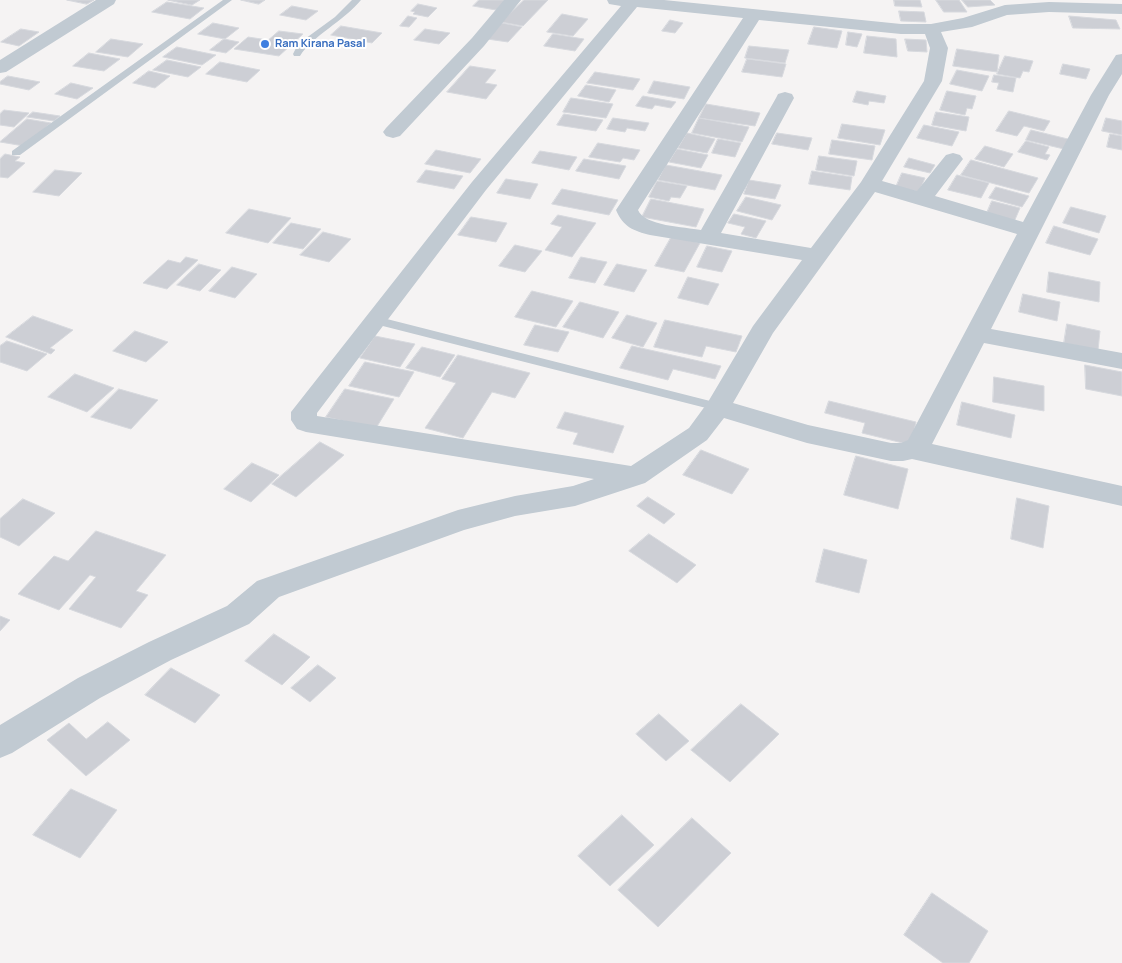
<!DOCTYPE html>
<style>
body{margin:0}
canvas{display:block;background:#f5f3f3}
</style>
<canvas width="1122" height="963"></canvas>
<script>
const context = document.querySelector('canvas').getContext('2d');
context.lineJoin = 'round';
function paint(path, color) {
  context.fillStyle = color;
  context.fill(path, 'evenodd');
}
function trace(path, color, width, dash) {
  context.strokeStyle = color;
  context.lineWidth = width;
  context.lineCap = dash ? 'butt' : 'round';
  context.setLineDash(dash || []);
  context.stroke(path);
}
function label(font, color, halo, rows, align = 'center') {
  context.font = font + ' Manrope,sans-serif';
  context.lineWidth = 4;
  context.setLineDash([]);
  context.textBaseline = 'middle';
  context.strokeStyle = halo;
  context.fillStyle = color;
  for (const [text, x, y, turn = 0] of rows) {
    context.save();
    context.translate(x, y);
    context.rotate((+turn || 0) * Math.PI / 180);
    context.textAlign = isNaN(turn) ? turn : align;
    if (halo) context.strokeText(text, 0, 0);
    context.fillText(text, 0, 0);
    context.restore();
  }
}
const building = new Path2D(`
 M67,0H94L87,4Z
 M168,0H200L192,5Z
 M241,0H265L259,4Z
 M479,0H506L496,10L473,6Z
 M524,0H548L523,26L501,22Z
 M894,0H920L922,7L895,6Z
 M936,0H959L967,12H944Z
 M962,0H990L995,5L968,7Z
 M167,2L204,8L190,19L152,12Z
 M418,4L437,8L428,17L413,14L415,12L411,11Z
 M292,6L318,11L306,20L280,15Z
 M899,11L924,12L926,22L901,21Z
 M562,14L588,19L573,36L547,32Z
 M408,16L417,18L409,27L400,26Z
 M1069,16L1116,20L1120,29L1073,28Z
 M670,20L683,23L675,33L662,31Z
 M213,23L239,28L225,39L198,34Z
 M502,23L522,27L508,42L487,39Z
 M341,26L382,33L372,43L331,35Z
 M814,27L842,31L837,48L808,44Z
 M21,29L39,32L19,46L1,42Z
 M425,29L450,33L439,44L414,40Z
 M279,31L303,34L279,56L234,49L248,37L268,40Z
 M848,32L862,34L857,47L846,45Z
 M553,34L584,39L575,51L544,46Z
 M867,36L896,39L897,57L864,53Z
 M111,39L143,44L128,57L96,52Z
 M224,39L239,42L226,53L210,50Z
 M905,39L926,40L927,52L908,51Z
 M749,46L789,50L785,63L745,58Z
 M177,47L216,55L202,65L163,57Z
 M957,49L999,55L997,72L953,66Z
 M89,53L120,59L104,71L73,66Z
 M1005,56L1033,61L1029,72L1023,71L1020,78L997,74Z
 M747,59L786,64L782,77L742,72Z
 M167,60L201,67L188,77L153,70Z
 M220,62L260,70L247,82L206,74Z
 M1063,64L1090,69L1086,79L1060,74Z
 M470,66L496,70L485,83L497,85L486,99L447,92Z
 M957,70L989,76L982,91L950,84Z
 M149,71L170,76L155,88L133,83Z
 M595,72L640,79L633,90L587,83Z
 M994,75L1016,78L1013,92L997,89L999,83L992,82Z
 M8,76L40,82L29,90L0,84V82Z
 M654,81L690,87L684,99L648,93Z
 M71,83L93,88L77,99L55,94Z
 M586,85L616,90L609,102L578,96Z
 M857,91L886,96L884,103L869,101L868,105L853,102Z
 M947,91L976,96L972,109L967,108L965,115L940,110Z
 M643,96L676,102L671,108L655,105L652,109L636,106Z
 M571,98L613,104L606,118L563,112Z
 M706,104L760,113L755,126L699,118Z
 M4,110L29,113L14,127L0,125V114Z
 M1009,111L1050,121L1044,131L1024,126L1017,136L996,131Z
 M33,112L60,116L54,121L27,117Z
 M936,112L969,117L966,131L932,125Z
 M564,114L603,120L596,131L557,125Z
 M613,118L649,123L645,131L627,128L625,132L607,129Z
 M699,118L749,127L742,142L692,133Z
 M1106,118L1122,121V135L1102,131Z
 M27,119L51,123L24,146L0,142Z
 M842,124L885,130L880,145L838,138Z
 M924,125L959,132L952,146L917,138Z
 M1031,130L1072,140L1068,150L1026,140Z
 M687,133L715,139L707,153L678,148Z
 M777,133L812,138L808,150L772,144Z
 M1110,134L1122,136V150L1107,147Z
 M718,139L741,143L735,157L712,153Z
 M832,140L875,146L872,160L829,154Z
 M1026,141L1049,147L1045,154L1050,155L1047,160L1018,152Z
 M598,143L640,150L634,160L623,158L620,162L589,157Z
 M985,146L1013,154L1004,167L975,159Z
 M677,149L708,155L701,168L669,162Z
 M436,150L481,159L470,173L425,164Z
 M540,151L577,157L569,170L532,163Z
 M5,154L20,157L15,161L25,163L8,178L0,177V159Z
 M819,156L857,161L854,176L816,170Z
 M909,158L935,165L930,173L904,167Z
 M584,159L626,166L619,179L576,171Z
 M971,160L1038,178L1029,193L961,175Z
 M666,165L722,175L715,190L658,180Z
 M55,170L82,173L59,196L33,192Z
 M426,170L463,176L454,189L417,182Z
 M812,171L852,177L850,190L809,184Z
 M902,173L925,178L919,192L896,187Z
 M957,175L989,183L981,198L948,190Z
 M506,179L538,184L530,199L497,193Z
 M749,180L781,185L775,199L744,194Z
 M657,181L687,186L680,198L671,197L669,201L649,197Z
 M996,187L1029,196L1022,207L989,198Z
 M562,189L618,200L609,215L552,204Z
 M746,197L781,205L772,220L737,211Z
 M651,199L704,209L696,227L642,217Z
 M992,201L1020,208L1014,222L986,215Z
 M1071,207L1106,216L1099,233L1063,223Z
 M249,209L291,218L268,243L226,233Z
 M734,214L766,221L756,238L741,234L745,227L728,223Z
 M558,215L596,223L572,257L545,250L562,227L551,224Z
 M471,217L507,223L496,242L458,235Z
 M291,223L321,229L303,249L273,243Z
 M1054,226L1098,239L1090,255L1046,243Z
 M323,232L351,239L329,262L300,255Z
 M672,236L700,243L684,272L655,266Z
 M515,245L542,251L525,272L499,266Z
 M707,246L732,251L722,272L697,267Z
 M186,257L198,260L167,289L143,283L168,260L180,263Z
 M581,257L607,262L595,283L569,278Z
 M199,264L221,270L200,291L177,285Z
 M617,264L647,270L634,292L604,285Z
 M232,267L257,274L235,298L209,291Z
 M1049,272L1100,282L1099,302L1047,292Z
 M688,277L719,284L708,305L678,298Z
 M532,291L573,301L556,327L515,317Z
 M1023,294L1060,302L1057,321L1019,312Z
 M580,302L619,312L603,338L563,327Z
 M627,315L657,323L643,347L612,338Z
 M33,316L73,330L50,348L55,350L51,354L6,337Z
 M665,320L742,336L736,352L706,346L702,357L654,347Z
 M1067,324L1100,331L1098,350L1064,343Z
 M535,325L569,332L558,352L524,345Z
 M135,331L168,342L146,362L113,351Z
 M375,336L415,344L400,367L360,358Z
 M7,341L47,354L27,371L0,362V346Z
 M632,346L721,366L715,379L673,369L668,380L620,368Z
 M422,347L455,355L440,377L406,368Z
 M458,355L530,373L515,398L492,392L463,438L425,428L456,383L442,379Z
 M365,362L414,372L399,397L349,386Z
 M1085,365L1122,372V396L1086,389Z
 M75,374L114,388L87,412L48,397Z
 M994,377L1044,386V411L993,402Z
 M119,389L158,400L131,429L91,417Z
 M345,389L394,399L376,428L326,417Z
 M829,401L916,422L911,445L862,433L865,423L825,413Z
 M962,402L1015,415L1011,438L957,425Z
 M565,412L624,426L613,453L573,444L578,433L557,428Z
 M320,442L344,455L296,497L272,484Z
 M701,450L749,469L732,494L683,475Z
 M856,456L908,469L898,509L844,495Z
 M252,463L279,475L251,502L224,489Z
 M648,497L675,514L664,524L637,506Z
 M1017,498L1049,506L1043,548L1011,539Z
 M23,499L55,513L19,546L0,537V519Z
 M96,531L166,555L136,591L148,595L121,628L69,609L96,577L90,575L59,610L18,594L54,556L68,561Z
 M649,534L696,565L677,583L629,551Z
 M824,549L867,560L859,593L816,582Z
 M0,616L10,620L0,631Z
 M274,634L310,657L282,685L245,661Z
 M318,665L336,678L310,702L291,688Z
 M171,668L220,695L195,723L145,695Z
 M741,704L779,734L730,782L691,750Z
 M659,714L689,741L666,761L636,734Z
 M108,722L130,740L86,776L47,740L69,723L86,739Z
 M71,789L117,810L80,858L33,835Z
 M622,815L654,845L610,886L578,856Z
 M692,818L731,853L658,927L618,890Z
 M932,893L988,931L969,963H943L904,935Z`);
paint(building, '#cdcfd5');
trace(building, '#d7d9de', 1);
paint(new Path2D(`
 M223,0H232L20,155H12V151Z
 M352,0H361C344,21 312,36 300,56H294L293,54L298,44L335,17Z
 M375,316L718,403L724,407L718,411L371,323L369,320Z`), '#c1cad2');
paint(new Path2D(`
 M96,0H116L114,4L6,72L0,73V60Z
 M504,0H521L484,46L400,136L393,138L386,136L383,132L386,128L472,38Z
 M607,0H664L901,24H931L963,18L1005,5L1049,2L1122,4V14L1049,12L1007,15L972,27L941,32L948,48L942,81L882,181L917,191L946,155L953,153L960,155L963,159L935,196L1023,222L1091,95L1116,55L1122,54V74L1109,95L991,329L1122,353V369L984,343L932,444L1122,486V506L912,459L903,461H891L807,443L724,418L707,440L645,483L575,506L515,516L464,530L279,597L249,624L171,660L100,698L12,753L0,758V725L78,678L149,642L227,606L257,581L458,510L515,496L573,486L594,479L306,432L297,429L291,420V412L472,182L621,6L609,4ZM637,7L743,18L616,210C623,227 634,231 650,235L802,260L753,326L708,402L689,428L631,466L317,416V413L486,190ZM759,20L901,34H925L930,48L924,81L861,182L811,248L721,233L794,98L792,94L785,92L778,94L776,98L701,230C685,227 644,226 638,210ZM875,192L1017,234L908,440L901,443H891L808,425L733,403L773,333Z`), '#c1cad2');
for (const [x, y, r, color] of [
 [265,44,5,"#3f7fe0"]
]) {
  const dot = new Path2D();
  dot.arc(x, y, r, 0, 2 * Math.PI);
  context.fillStyle = color;
  context.fill(dot);
  trace(dot, '#fff', 2);
}
label('bold 11px', '#366cbe', '#fff', [
 ["Ram Kirana Pasal",275,44]
], 'left');
</script>
